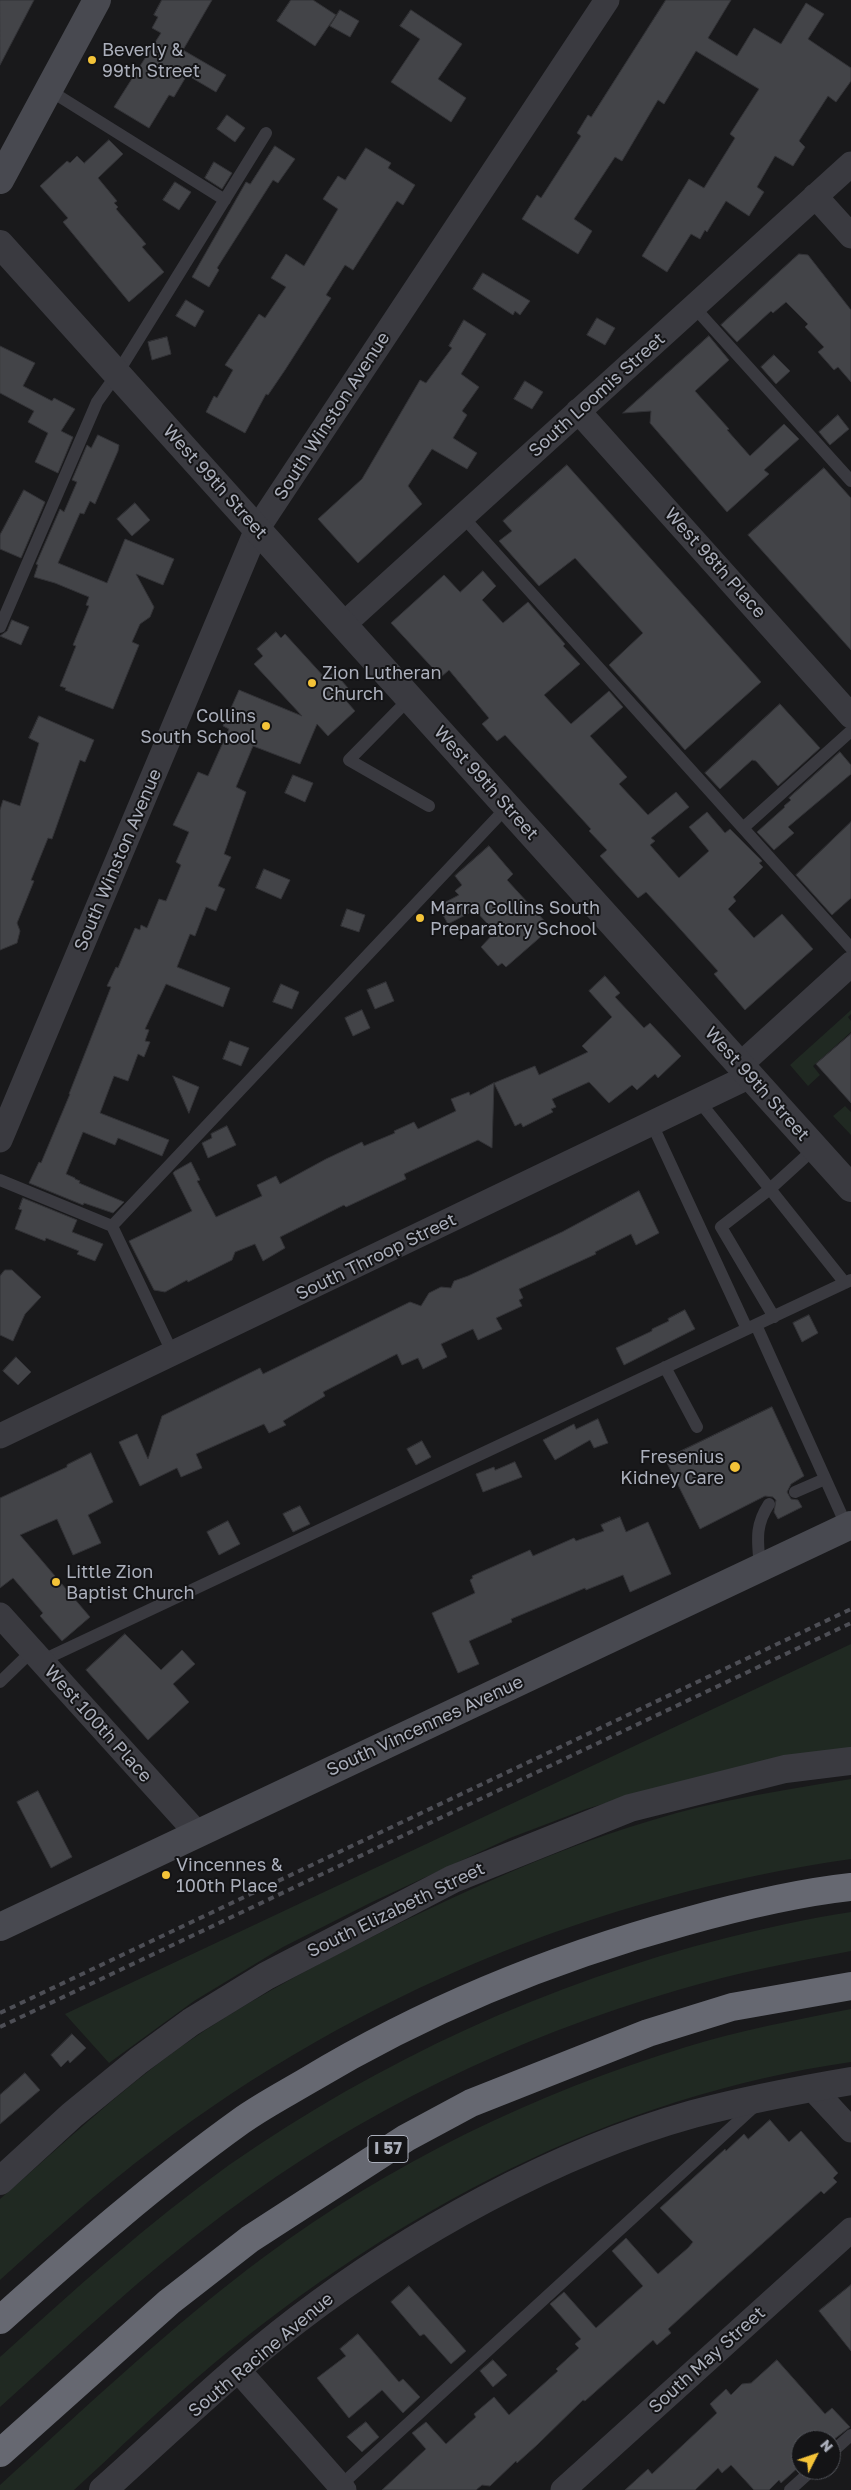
<!DOCTYPE html>
<style>
body{margin:0}
#map{position:relative;width:851px;height:2490px;overflow:hidden;background:#19191b;font-family:"Golos Text",sans-serif}
canvas{display:block}
.north{position:absolute;left:791px;top:2430px;width:50px;height:50px;box-sizing:border-box;background:#141416;border:1px solid #505258;border-radius:50%;rotate:49deg;font-size:14px;font-weight:700;line-height:20px;text-align:center;color:#abafbb}
.north::after{content:'';display:block;margin:auto;width:18px;height:22px;background:#f4c338;clip-path:polygon(50% 0,100% 100%,50% 72%,0 100%)}
</style>
<div id="map">
<canvas width="851" height="2490"></canvas>
<div class="north">N</div>
</div>
<script>
const context = document.querySelector('canvas').getContext('2d');
context.lineJoin = 'round';
function paint(path, color) {
  context.fillStyle = color;
  context.fill(path, 'evenodd');
}
function trace(path, color, width, dash) {
  context.strokeStyle = color;
  context.lineWidth = width;
  context.lineCap = dash ? 'butt' : 'round';
  context.setLineDash(dash || []);
  context.stroke(path);
}
function label(font, color, halo, rows, align = 'center') {
  context.font = font + ' "Golos Text",sans-serif';
  context.lineWidth = 4;
  context.setLineDash([]);
  context.textBaseline = 'middle';
  context.strokeStyle = halo;
  context.fillStyle = color;
  for (const [text, x, y, turn = 0] of rows) {
    context.save();
    context.translate(x, y);
    context.rotate((+turn || 0) * Math.PI / 180);
    context.textAlign = isNaN(turn) ? turn : align;
    if (halo) context.strokeText(text, 0, 0);
    context.fillText(text, 0, 0);
    context.restore();
  }
}
paint(new Path2D(`
 M851,1010V1014L848,1017L851,1021V1032L813,1066L820,1075L808,1086L790,1065Z
 M845,1106L851,1112V1135L833,1116Z
 M851,1644V1748L643,1792L586,1809L510,1838L372,1902L283,1947L194,2001L109,2063L65,2014Z
 M851,1779V1859C599,1895 358,1994 155,2148C101,2188 50,2235 0,2280V2199C59,2148 117,2092 182,2046C240,2005 303,1972 366,1940C479,1883 598,1829 722,1802C765,1793 808,1786 851,1779Z
 M851,1912V1951C793,1962 735,1973 678,1990C515,2037 360,2112 224,2214C145,2273 73,2341 0,2407V2357C74,2290 148,2223 229,2165C380,2060 548,1983 726,1938C767,1928 809,1918 851,1912Z
 M851,2009V2062C612,2096 396,2211 212,2365C164,2405 120,2448 74,2490H0V2485C86,2407 171,2326 264,2257C390,2163 535,2093 686,2047C740,2030 796,2020 851,2009Z`), '#202922');
const building = new Path2D(`
 M0,0H34L0,65Z
 M162,0H212L183,50L226,75L216,92L187,75L174,97L169,95L149,128L114,107L161,33L152,28L158,17L154,15Z
 M291,0H313L336,15L315,46L277,21Z
 M666,0H731L708,38L737,56L754,28L781,44L806,3L824,14L808,39L851,68V81L836,102L828,96L799,141L805,147L793,166L775,156L757,187L764,192L749,216L726,201L707,232L705,230L700,239L691,234L667,272L642,256L689,179L704,188L735,138L730,134L759,89L696,51L664,104L658,100L622,161L615,157L574,219L592,231L578,254L522,219L537,195L541,198L581,136L577,133L588,115L591,117Z
 M340,10L359,21L350,37L330,26Z
 M411,10L462,44L438,79L466,98L451,122L391,82L420,39L400,26Z
 M227,115L245,128L235,142L217,129Z
 M109,140L123,154L98,178L117,201L114,203L118,207L116,209L146,244L142,247L164,272L129,302L63,222L68,218L40,186L67,161L70,163L77,156L84,163Z
 M275,146L295,159L278,183L273,180L217,268L219,270L209,287L192,277L246,182L250,184Z
 M366,148L391,163L388,168L415,185L403,205L397,201L353,270L345,265L326,295L331,298L285,370L268,395L266,394L245,433L206,412L214,396L217,398L233,370L225,365L259,314L265,318L286,287L271,278L286,254L304,266L338,209L323,199L338,176L345,180Z
 M214,162L232,173L222,189L205,178Z
 M175,182L191,192L179,210L163,200Z
 M799,254L808,255L851,310V382L838,367L834,370L818,352L824,347L805,327L808,324L786,302L773,313L771,311L737,342L721,325Z
 M483,273L530,301L520,315L515,311L513,315L473,289Z
 M186,300L204,311L195,327L176,316Z
 M597,318L615,328L605,345L587,335Z
 M464,320L486,334L461,374L479,387L462,411L467,415L453,438L477,453L467,469L432,449L408,486L422,504L358,563L318,519L362,479L420,380L426,383L452,348L449,346Z
 M709,336L729,360L695,391L729,429L727,430L750,456L784,424L799,439L764,470L769,474L727,512L650,423L651,411L623,413Z
 M167,337L171,354L152,360L148,342Z
 M0,346L35,363L23,386L52,401L54,398L75,409L61,431L73,437L58,473L35,462L48,433L28,422L34,411L0,393Z
 M774,355L790,371L776,384L761,367Z
 M525,381L543,392L532,409L514,399Z
 M838,415L849,429L830,445L819,432Z
 M98,435L119,445L118,451L95,504L90,501L84,514L80,513L58,563L107,583L125,539L174,559L163,585L136,574L154,607L150,617L140,624L132,642L139,645L113,709L65,690L66,688L60,686L76,646L73,645L89,606L86,605L89,597L55,583L34,577L38,565L36,564L60,509L64,512L77,482L72,480L87,445L91,448Z
 M567,465L761,682L685,750L609,665L643,633L575,558L539,586L499,541L512,531L503,521Z
 M824,468L851,498V650L748,535Z
 M24,490L45,502L21,558L0,549V535Z
 M135,503L150,520L132,536L117,519Z
 M483,571L496,586L482,600L503,623L528,602L565,644L563,646L580,664L544,695L571,724L609,691L623,707L590,736L627,777L619,784L648,815L676,792L689,807L651,838L655,841L650,845L679,878L709,851L689,827L707,812L725,833L730,829L762,861L759,863L763,867L733,897L736,901L728,909L754,938L782,914L813,949L745,1010L714,974L718,971L672,920L646,892L638,898L600,856L607,850L589,831L591,829L505,735L497,741L482,724L489,718L449,670L441,677L391,623L444,575L460,592Z
 M12,620L29,627L21,645L0,636L7,631Z
 M276,632L281,638L285,634L326,679L334,672L348,688L341,695L355,711L328,736L317,724L300,764L253,746L236,787L246,792L224,854L231,857L218,886L225,889L216,911L206,907L195,936L190,934L177,967L230,988L223,1007L166,984L145,1029L149,1030L145,1041L150,1042L144,1057L138,1054L128,1081L114,1076L100,1113L169,1140L162,1156L118,1138L115,1145L83,1132L66,1174L75,1178V1179L80,1181L79,1183L124,1202L113,1213L84,1203L83,1205L29,1183L39,1162L41,1163L70,1094H69L111,987L107,986L116,967L118,968L135,928L140,930L141,925L147,928L159,899L166,901L181,865L176,862L189,832L173,825L198,772L208,776L229,729L223,726L239,690L302,716L254,664L263,656L257,649Z
 M780,704L820,748L778,786L756,761L752,760L720,789L705,773Z
 M39,716L94,740L85,762L80,760L52,839L48,838L31,880L34,881L17,923L20,931L17,943L0,950V810L3,800L20,806L39,743L29,738Z
 M840,752L851,765V774L788,827L794,833L774,850L757,832L785,807L784,806L791,800L789,798Z
 M293,775L313,783L305,802L285,793Z
 M851,822V898L832,915L796,875Z
 M489,846L513,874L507,880L549,926L543,931L545,933L506,967L502,963L498,966L481,947L495,932L475,910L448,924L438,906L459,895L455,891L462,885L455,876Z
 M264,869L290,880L281,899L256,888Z
 M347,909L365,915L359,932L341,926Z
 M605,976L620,993L615,997L644,1028L650,1023L681,1056L658,1078L655,1074L637,1090L632,1085L609,1103L589,1082L552,1099L556,1107L551,1109L553,1112L523,1127L521,1123L515,1126L494,1083L535,1066L539,1075L588,1052L582,1046L612,1017L589,991Z
 M386,982L394,1001L375,1009L367,990Z
 M281,984L299,992L292,1009L273,1002Z
 M362,1010L370,1028L353,1036L345,1018Z
 M851,1034V1103L816,1064Z
 M230,1041L249,1048L241,1066L223,1059Z
 M173,1076L199,1087L189,1113Z
 M494,1083L492,1148L478,1140L404,1174L406,1179L346,1207L344,1205L280,1237L285,1248L263,1261L255,1244L235,1252L232,1260L188,1282L187,1280L165,1292L154,1290L129,1241L192,1211L173,1173L175,1171L191,1162L200,1180L197,1181L216,1217L262,1196L257,1185L276,1176L280,1184L326,1159L362,1142L364,1146L395,1133L394,1131L414,1122L418,1129L456,1111L451,1099L469,1092L470,1095Z
 M227,1126L236,1145L208,1158L202,1143L212,1138L211,1134Z
 M639,1191L659,1233L636,1245L631,1234L595,1252L596,1254L519,1289L523,1298L519,1300L522,1306L496,1318L502,1329L478,1340L473,1329L441,1344L447,1357L423,1369L418,1358L402,1365L397,1354L323,1392L325,1396L283,1421L286,1425L269,1433L264,1424L196,1454L202,1468L181,1477L177,1468L140,1486L119,1442L137,1434L148,1459L162,1416L260,1368L263,1374L410,1302L421,1306L429,1293L441,1287L451,1288L454,1281L468,1276L562,1232Z
 M23,1198L77,1220L72,1232L103,1244L95,1261L77,1254L79,1251L46,1238L45,1241L15,1229L22,1210L19,1209Z
 M5,1270H12L41,1297L25,1314L13,1341L0,1335V1276Z
 M685,1310L695,1329L624,1365L616,1348L652,1331V1329L669,1321L668,1319Z
 M809,1315L818,1333L802,1342L793,1323Z
 M16,1357L31,1372L18,1385L3,1371Z
 M772,1407L804,1476L791,1484L787,1492L791,1499L798,1500L802,1507L778,1519L774,1512L776,1500L773,1497L765,1496L700,1529L665,1459Z
 M598,1419L608,1443L594,1448L590,1440L555,1460L543,1440L574,1424L576,1429Z
 M422,1441L431,1457L416,1465L407,1449Z
 M91,1453L113,1502L88,1515L101,1543L73,1555L57,1519L20,1535L90,1617L62,1641L40,1616L43,1613L13,1578L0,1588V1498L67,1467V1465Z
 M515,1462L522,1477L483,1492L476,1474L494,1467L495,1470Z
 M300,1506L310,1524L293,1532L283,1514Z
 M620,1517L626,1532L648,1522L671,1574L630,1592L623,1575L586,1590L585,1588L511,1619L512,1622L469,1641L479,1664L458,1673L432,1613L475,1593L470,1580L473,1578L472,1576L530,1550L533,1556L574,1538L576,1541L604,1531L601,1525Z
 M228,1521L240,1544L219,1555L207,1532Z
 M125,1634L161,1670L182,1650L195,1664L173,1684L189,1702L148,1740L86,1670Z
 M38,1791L72,1857L51,1868L17,1802Z
 M72,2034L86,2048L70,2063L68,2060L61,2067L51,2055Z
 M25,2073L40,2090L0,2124V2095Z
 M770,2120L789,2142L801,2131L838,2173L833,2178L837,2182L824,2194L821,2191L716,2285L668,2329L671,2333L657,2345L653,2340L585,2401L583,2400L537,2445L517,2463L516,2461L490,2486L482,2485L476,2490H382L426,2449L412,2433L426,2422L446,2444L476,2417L474,2414L494,2397L509,2415L558,2371L556,2369L579,2348L575,2344L581,2339L550,2304L564,2292L596,2328L643,2286L612,2251L626,2238L658,2274L688,2248L693,2242L660,2208L725,2149L726,2151L744,2134L748,2139Z
 M851,2285V2351L819,2311Z
 M409,2286L466,2351L451,2364L424,2334L420,2336L391,2302Z
 M358,2334L399,2382L403,2379L420,2397L403,2413L382,2390L349,2418L317,2378L346,2356L340,2349Z
 M493,2360L507,2375L493,2387L480,2371Z
 M777,2360L825,2414L832,2408L850,2427L833,2440H801V2465L781,2483L779,2480L769,2490H754L731,2465L722,2473L718,2468L695,2490H625L648,2469L652,2474L717,2413L710,2404L726,2389L731,2395L742,2384L751,2383Z
 M366,2422L379,2437L362,2452L347,2437Z`);
paint(building, '#434448');
trace(building, '#333337', 1);
trace(new Path2D(`
 M49,90L225,200
 M694,307L851,481
 M464,518L851,948
 M0,627L97,402L117,374L266,133
 M410,698L349,760L429,806
 M743,828L851,731
 M699,1101L770,1189L815,1148
 M652,1124L747,1329
 M0,1180L112,1226L173,1354
 M112,1226L507,807
 M774,1317L721,1227L770,1189L845,1283
 M756,1325L847,1527
 M665,1367L697,1427
 M795,1492L825,1479
 M760,1568C758,1542 754,1527 769,1504
 M41,1661L851,1280
 M0,1682L32,1651
 M831,2453L851,2435
 M340,2486L757,2104
 M790,2490L812,2470`), '#3a3a40', 12);
trace(new Path2D(`
 M815,196L851,236
 M578,411L851,716
 M343,625L851,164
 M740,1065L851,964
 M0,1140L257,529L607,0
 M0,1436L750,1076
 M0,1615L197,1833
 M812,2088L851,2130
 M238,2370L344,2490
 M563,2490L851,2230`), '#3a3a40', 25);
trace(new Path2D(`
 M0,244L851,1188
 M0,2181L72,2115L138,2061L191,2022L266,1976L453,1879L630,1808L785,1769L851,1761
 M103,2490C167,2433 229,2372 297,2320C409,2234 556,2152 693,2114C745,2100 798,2090 851,2081`), '#3a3a40', 28);
trace(new Path2D(`
 M0,180L97,0
 M0,1927L851,1525`), '#484950', 28);
trace(new Path2D(`
 M0,2320C77,2251 156,2182 241,2121C262,2106 285,2094 307,2081C425,2010 552,1958 684,1922C738,1907 795,1893 851,1887
 M0,2453L169,2302L250,2239L406,2138L471,2103L648,2033L732,2007L851,1986`), '#666871', 28);
trace(new Path2D(`
 M0,2013L851,1609
 M0,2027L851,1623`), '#4d4e55', 4, [6, 5]);
for (const [x, y, r, color] of [
 [92,60,5,"#f4c338"],
 [312,683,5,"#f4c338"],
 [266,726,5,"#f4c338"],
 [420,918,5,"#f4c338"],
 [735,1467,6,"#f4c338"],
 [56,1582,5,"#f4c338"],
 [166,1875,5,"#f4c338"]
]) {
  const dot = new Path2D();
  dot.arc(x, y, r, 0, 2 * Math.PI);
  context.fillStyle = color;
  context.fill(dot);
  trace(dot, '#141416', 2);
}
for (const [x, y, w] of [
 [388,2149,40]
]) {
  const box = new Path2D();
  box.roundRect(x - w / 2, y - 13.5, w, 27, 4);
  context.fillStyle = '#141416';
  context.fill(box);
  trace(box, '#abafbb', 1);
}
label('bold 16px', '#abafbb', null, [
 ["I 57",388,2149]
]);
label('18px', '#abafbb', '#141416', [
 ["Beverly &",102,50],
 ["99th Street",102,71],
 ["Zion Lutheran",322,673],
 ["Church",322,694],
 ["Collins",256,716,"right"],
 ["South School",256,737,"right"],
 ["Marra Collins South",430,908],
 ["Preparatory School",430,929],
 ["Fresenius",724,1457,"right"],
 ["Kidney Care",724,1478,"right"],
 ["Little Zion",66,1572],
 ["Baptist Church",66,1593],
 ["Vincennes &",176,1865],
 ["100th Place",176,1886]
], 'left');
label('18px', '#abafbb', '#141416', [
 ["South Loomis Street",597,395,-42],
 ["South Winston Avenue",332,416,-57],
 ["West 99th Street",215,482,48],
 ["West 98th Place",715,563,48],
 ["West 99th Street",486,783,48],
 ["South Winston Avenue",118,860,-67],
 ["West 99th Street",757,1084,48],
 ["South Throop Street",376,1257,-26],
 ["West 100th Place",98,1724,48],
 ["South Vincennes Avenue",425,1726,-25],
 ["South Elizabeth Street",396,1910,-26],
 ["South Racine Avenue",261,2355,-40],
 ["South May Street",707,2360,-42]
]);
</script>
